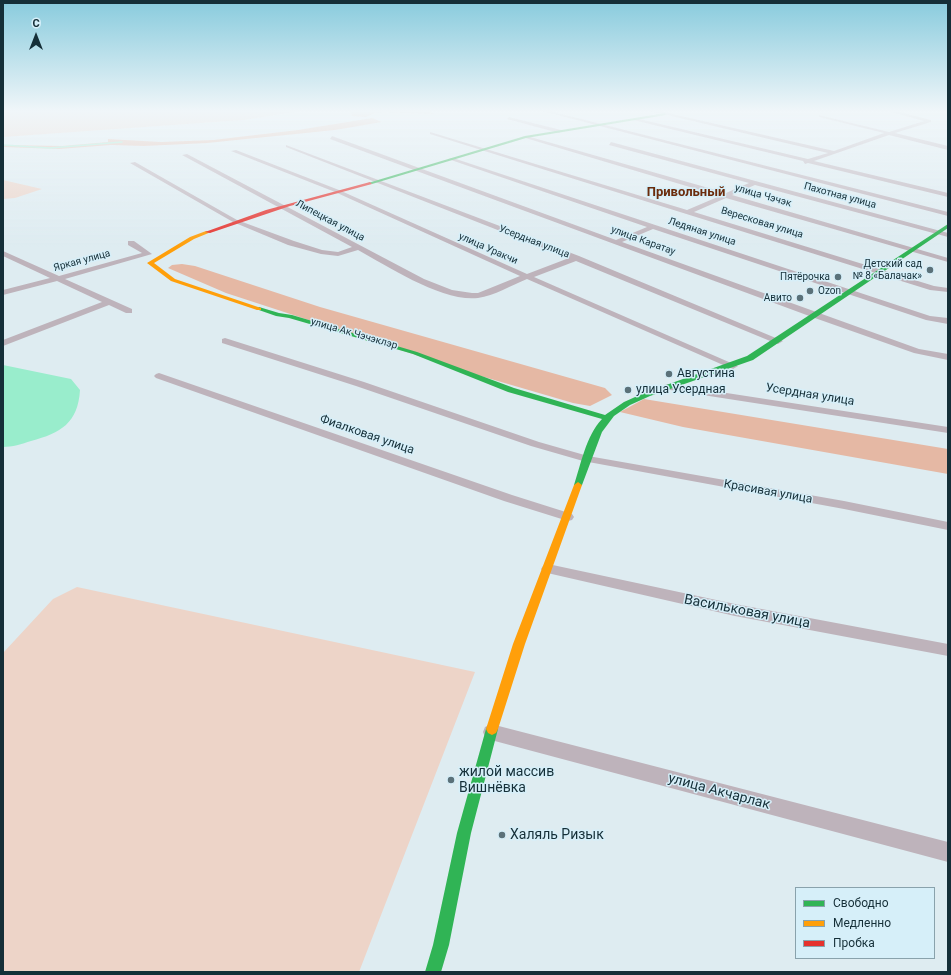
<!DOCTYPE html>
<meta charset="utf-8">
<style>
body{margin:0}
#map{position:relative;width:951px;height:975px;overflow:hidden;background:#deecf1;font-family:Roboto,sans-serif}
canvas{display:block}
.frame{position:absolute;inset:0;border:4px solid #152f38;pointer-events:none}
.legend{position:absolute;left:795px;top:887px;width:140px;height:72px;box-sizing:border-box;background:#d6eff9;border:1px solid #89a2ac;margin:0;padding:5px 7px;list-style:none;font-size:12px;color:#152f38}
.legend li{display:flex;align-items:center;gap:8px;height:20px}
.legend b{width:20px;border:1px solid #89a2ac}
.north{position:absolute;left:16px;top:16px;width:40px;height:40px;-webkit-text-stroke:3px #d6eff9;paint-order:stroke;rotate:0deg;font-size:11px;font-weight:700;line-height:16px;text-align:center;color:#152f38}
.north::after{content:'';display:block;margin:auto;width:14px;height:18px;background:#152f38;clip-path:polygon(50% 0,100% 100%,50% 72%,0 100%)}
</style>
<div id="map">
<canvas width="951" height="975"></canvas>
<div class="frame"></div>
<ul class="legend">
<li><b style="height:5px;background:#30b455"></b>Свободно</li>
<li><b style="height:5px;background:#ff9f0a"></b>Медленно</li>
<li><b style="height:5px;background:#e5322d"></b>Пробка</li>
</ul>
<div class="north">С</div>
</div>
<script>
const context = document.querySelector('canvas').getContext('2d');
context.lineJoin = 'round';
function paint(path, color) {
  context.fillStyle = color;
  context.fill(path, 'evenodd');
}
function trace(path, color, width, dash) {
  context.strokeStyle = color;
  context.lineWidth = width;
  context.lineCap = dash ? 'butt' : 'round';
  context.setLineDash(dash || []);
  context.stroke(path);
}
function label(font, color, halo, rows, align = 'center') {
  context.font = font + ' Roboto,sans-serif';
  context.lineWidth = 3;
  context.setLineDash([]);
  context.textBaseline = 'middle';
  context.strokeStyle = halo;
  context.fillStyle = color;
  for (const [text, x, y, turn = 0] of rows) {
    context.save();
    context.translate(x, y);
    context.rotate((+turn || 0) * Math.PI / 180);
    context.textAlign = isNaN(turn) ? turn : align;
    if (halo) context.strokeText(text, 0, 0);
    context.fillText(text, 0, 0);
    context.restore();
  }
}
paint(new Path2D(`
 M3,110H307L244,120L3,137Z
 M3,180L42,189L15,198L3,199Z
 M77,587L475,672L359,972H3V653L53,599Z`), '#edd4c8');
paint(new Path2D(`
 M354,110H432L430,112L434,114L377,112L366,117L352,116L350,112Z
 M372,118L382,122L335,130L207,143L144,146L111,145L59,149L3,147V145H6L62,146L108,142V139L161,142L213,140L298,130Z
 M182,264L195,266L320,307L605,388L612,395L590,406L573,403L474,374L226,293L168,268L172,265Z
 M644,399L948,449V474L683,427L620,412Z`), '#e5b8a4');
paint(new Path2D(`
 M3,365L71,379L80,390C78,423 61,433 31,441C22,444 12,447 3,447Z`), '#99edcc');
trace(new Path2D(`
 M3,145L50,148L122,142`), '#99edcc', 1.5);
paint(new Path2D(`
 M538,110H546L948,212V216Z
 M646,110H655L834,151L884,133L819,117V115L889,132L924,121L884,110H892L931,120V122L895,133L948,146V150L889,135L814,161L948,193V197L808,163L805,164L803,161L633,120L635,118L808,159L828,153Z
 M509,117L561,130L562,131L559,133L507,119Z
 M430,132L687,210L720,196L522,137L527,136L726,193L749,183L609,145L611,142L948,233V237L755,185L732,195L948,258V262L726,198L694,212L934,286L948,288V292L930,290L430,134Z
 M332,136L616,240L647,227L448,159L453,158L930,316L948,318V324L926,320L653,229L622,242L919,349L948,354V360L914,353L812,317L330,139Z
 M286,145L579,256L783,341L778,344L775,343L576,261L534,277L738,366L733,369L730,368L527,279C512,285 494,296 478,298C442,302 389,267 358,250L338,256L321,254L288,245L233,222L130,163L135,162L237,220L294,241L322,250L338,252L352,247L182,155L187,154L424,279L452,290L472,293H478L520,276L335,192L231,151L236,150L339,190L527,274L569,258L286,147Z
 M128,241H134L152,254L65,279L132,309V313H126L109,305L3,346V340L102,302L57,281L3,295V290L50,278L3,256V251L59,276L142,253L128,245Z
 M225,338L364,382L539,442L588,456L844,501L948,522V530L844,509L583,461L531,446L356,386L222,343V339Z
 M159,373L512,495L572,514L574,517L572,520L568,521L504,501L156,378L154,376L156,374Z
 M668,384L948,427V433L664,389L663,387L664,385Z
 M548,564L735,604L948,644V656L735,616L543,572L541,569L543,566Z
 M491,724L948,842V862L491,740L485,737L483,732L485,727Z`), '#beb3bb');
paint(new Path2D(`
 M665,113L666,115L526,138L372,184L368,183L525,136Z
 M948,224V228L753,360L650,396L630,405L614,416L602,432L582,485L578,488L574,485C581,464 586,436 602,419L508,392L413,354L289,318L276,316L256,309L259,307L279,313L292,315L417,352L514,388L605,415L624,402L644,393L747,356Z
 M492,723L496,725L498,729L471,833L449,945L441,972H425L433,945L457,833L486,729L488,725Z`), '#30b455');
paint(new Path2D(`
 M206,231L211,232L194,239L154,263L175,279L261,308V310H257L171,281L147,263L190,237Z
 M578,482L582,485L525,644L498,729L496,733L492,735L488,733L486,729L513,644L574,485Z`), '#ff9f0a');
paint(new Path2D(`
 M370,182L372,184L290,206L210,233L205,232L266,210Z`), '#e5322d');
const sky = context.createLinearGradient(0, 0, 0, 247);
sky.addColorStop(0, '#88cbdd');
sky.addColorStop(0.45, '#f0f6f9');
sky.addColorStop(1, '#f0f6f900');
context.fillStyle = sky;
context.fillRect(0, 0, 951, 247);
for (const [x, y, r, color] of [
 [930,270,4,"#5b7179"],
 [838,277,4,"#5b7179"],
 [810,291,4,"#5b7179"],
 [800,298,4,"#5b7179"],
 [669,374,4,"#5b7179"],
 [628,390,4,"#5b7179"],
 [451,780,4,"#5b7179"],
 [502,835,4,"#5b7179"]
]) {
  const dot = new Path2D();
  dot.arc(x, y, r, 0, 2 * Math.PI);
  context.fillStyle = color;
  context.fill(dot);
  trace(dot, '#d6eff9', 1.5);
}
label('10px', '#152f38', '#d6eff9', [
 ["улица Чэчэк",763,196,16],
 ["Пахотная улица",840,196,15],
 ["Липецкая улица",330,221,28],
 ["Вересковая улица",762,223,17],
 ["Ледяная улица",702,232,18],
 ["улица Каратау",643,241,20],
 ["Усердная улица",534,242,21],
 ["улица Уракчи",488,249,24],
 ["Яркая улица",82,261,-15],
 ["улица Ак Чэчэклэр",354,334,16]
]);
label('10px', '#152f38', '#d6eff9', [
 ["Детский сад",922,264],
 ["№ 8 «Балачак»",922,276],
 ["Пятёрочка",830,277],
 ["Ozon",818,291,"left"],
 ["Авито",792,298]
], 'right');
label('12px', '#152f38', '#d6eff9', [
 ["Августина",677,374],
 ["улица Усердная",636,390]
], 'left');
label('12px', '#152f38', '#d6eff9', [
 ["Усердная улица",810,395,9],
 ["Фиалковая улица",367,435,19],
 ["Красивая улица",768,492,10]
]);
label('bold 13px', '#6b2b0b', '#d6eff9', [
 ["Привольный",686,193]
]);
label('14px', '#152f38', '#d6eff9', [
 ["Васильковая улица",747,612,11],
 ["улица Акчарлак",719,792,15]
]);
label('14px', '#152f38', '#d6eff9', [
 ["жилой массив",459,772],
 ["Вишнёвка",459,788],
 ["Халяль Ризык",510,835]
], 'left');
</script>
